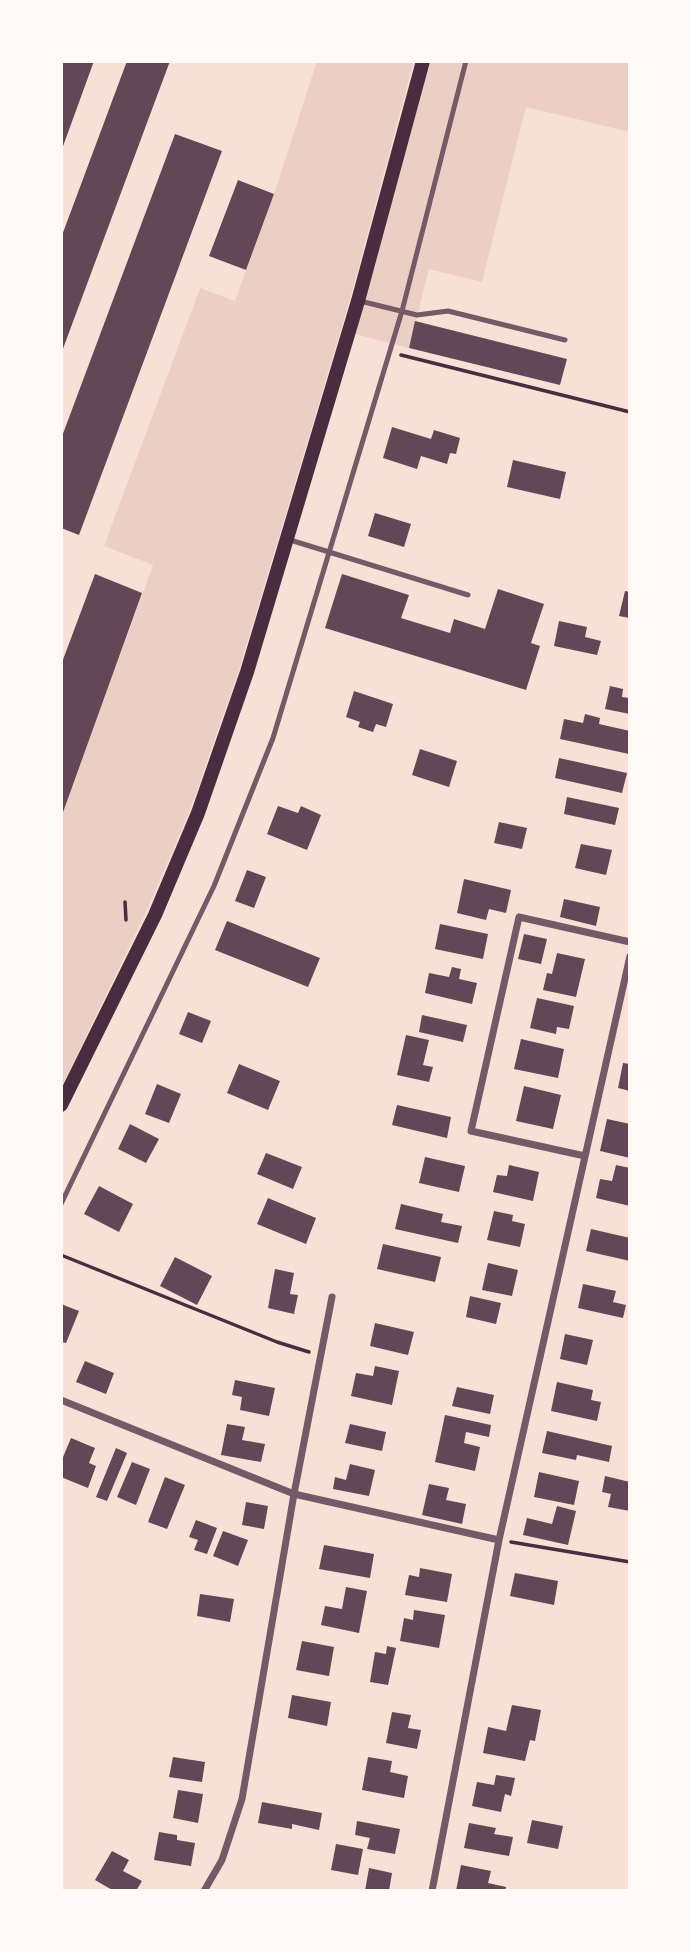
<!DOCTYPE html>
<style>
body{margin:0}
#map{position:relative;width:691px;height:1952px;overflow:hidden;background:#f7e1d7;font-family:"DejaVu Sans",sans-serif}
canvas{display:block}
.frame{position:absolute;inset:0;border:63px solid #fffaf5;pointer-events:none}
</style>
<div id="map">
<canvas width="691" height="1952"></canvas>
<div class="frame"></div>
</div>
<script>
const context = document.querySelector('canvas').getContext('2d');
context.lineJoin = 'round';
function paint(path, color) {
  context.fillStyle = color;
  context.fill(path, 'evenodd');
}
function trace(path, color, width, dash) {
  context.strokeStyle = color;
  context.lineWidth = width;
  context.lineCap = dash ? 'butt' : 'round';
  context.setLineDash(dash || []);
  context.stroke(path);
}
paint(new Path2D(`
 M317,61H414L350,299L239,670L190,810L147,910L61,1088V816L153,565L104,546L200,288L235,301L274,194Z
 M429,61H630V132L526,107L482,282L429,269L409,348L355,334Z`), '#ebcfc5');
paint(new Path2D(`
 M61,61H94L62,149H61Z
 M127,61H170L61,354V238Z
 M175,134L222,151L79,535L61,528V439Z
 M238,180L274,194L246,270L209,256Z
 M415,321L567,359L560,385L409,348Z
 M392,427L431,439L434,430L460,438L456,454L450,453L447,464L421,456L417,469L383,458Z
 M513,460L566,472L560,499L507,487Z
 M375,513L411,524L404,547L368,536Z
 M95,574L142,593L62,815L61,665Z
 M342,574L409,595L401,618L450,633L454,619L485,629L498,589L544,604L531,643L540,646L526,690L325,628Z
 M625,591L630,592V618L619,616Z
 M559,621L587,627L585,637L601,641L597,655L554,646Z
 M610,686L623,689L622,697L630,698V714L605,709Z
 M354,691L393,704L386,727L376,724L373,732L358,727L360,722L346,717Z
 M585,714L600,718L599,724L630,731L629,754L560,739L564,719L583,723Z
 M420,749L457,761L449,787L412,775Z
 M559,758L627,773L622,793L555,778Z
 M567,797L619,808L615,825L564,814Z
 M278,806L298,813L301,806L321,815L307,850L267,834Z
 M499,822L527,828L522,849L494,843Z
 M581,844L612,850L606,875L575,868Z
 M247,870L266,877L254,908L235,901Z
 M464,879L511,890L506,913L489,909L486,920L457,913Z
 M564,899L600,907L596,926L560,917Z
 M227,921L320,958L308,987L215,950Z
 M440,924L488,934L483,959L435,949Z
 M524,934L547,939L541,964L518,959Z
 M557,953L585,959L576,997L543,990L547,973L552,974Z
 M452,967L461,969L459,979L477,983L472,1004L425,993L429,973L449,977Z
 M537,998L574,1006L569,1029L557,1027L556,1034L530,1028Z
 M188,1012L211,1021L202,1043L179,1034Z
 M422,1015L467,1025L463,1042L419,1032Z
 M406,1035L429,1040L423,1065L433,1067L429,1082L397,1075Z
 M521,1039L564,1049L558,1078L514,1069Z
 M623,1063L630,1064V1091L618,1088Z
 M239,1064L280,1081L268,1110L227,1093Z
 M157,1084L181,1094L169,1123L145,1114Z
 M524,1086L561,1095L553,1129L516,1121Z
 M397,1105L451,1117L447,1138L392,1125Z
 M607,1119L630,1124V1158L600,1151Z
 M130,1124L159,1139L146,1163L118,1149Z
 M266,1153L302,1167L293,1189L257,1174Z
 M425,1157L465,1166L459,1192L419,1183Z
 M509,1165L539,1172L533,1201L493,1192L497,1175L507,1176Z
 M616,1165L630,1168V1206L596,1198L600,1179L612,1181Z
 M99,1186L133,1204L119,1232L84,1214Z
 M268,1198L316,1218L306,1244L257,1224Z
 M401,1204L443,1214L441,1222L462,1226L458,1243L395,1229Z
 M494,1211L513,1215L512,1221L525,1224L520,1247L487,1240Z
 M591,1229L630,1238V1261L586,1251Z
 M383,1244L441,1257L435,1282L377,1269Z
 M175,1257L212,1276L197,1305L160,1286Z
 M488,1263L518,1270L512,1296L482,1290Z
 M275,1269L294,1273L290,1294L298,1295L294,1314L268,1308Z
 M583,1284L616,1291L613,1302L626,1305L623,1318L578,1308Z
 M470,1296L501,1303L496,1324L466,1317Z
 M61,1304L79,1311L66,1343L61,1342Z
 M375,1323L414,1332L408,1355L370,1346Z
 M565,1334L593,1340L587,1365L560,1359Z
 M85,1361L114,1373L106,1394L76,1382Z
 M375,1366L399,1371L392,1405L351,1396L356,1373L373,1376Z
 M235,1380L275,1388L269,1416L240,1410L242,1397L232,1395Z
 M557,1382L593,1390L591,1400L601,1402L597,1421L551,1411Z
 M457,1387L494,1395L490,1414L452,1406Z
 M445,1415L491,1425L489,1437L466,1432L464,1443L480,1447L475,1471L435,1462Z
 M227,1424L245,1427L242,1440L265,1444L261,1462L221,1455Z
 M350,1424L386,1432L382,1451L345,1443Z
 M547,1431L612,1446L609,1462L577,1455L576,1460L542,1453Z
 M71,1438L95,1448L89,1463L96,1466L88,1488L61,1477V1462Z
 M116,1448L127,1453L107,1501L96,1497Z
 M132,1462L150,1469L136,1505L117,1497Z
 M350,1464L375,1470L369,1496L333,1489L335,1477L346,1480Z
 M539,1472L579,1481L574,1505L534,1497Z
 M605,1476L630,1482V1511L608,1507L611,1494L602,1492Z
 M165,1477L185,1485L167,1529L148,1522Z
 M429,1484L449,1488L446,1500L466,1504L462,1524L422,1515Z
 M246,1502L268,1506L264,1529L242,1525Z
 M557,1506L576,1511L568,1545L523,1535L527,1518L552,1524Z
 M196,1520L217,1528L207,1554L194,1550L198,1540L189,1537Z
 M223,1531L248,1540L238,1566L213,1556Z
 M324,1545L374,1554L370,1578L319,1569Z
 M420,1568L452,1574L447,1602L405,1595L409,1575L419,1577Z
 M515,1573L558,1581L554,1605L510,1596Z
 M346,1587L367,1591L359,1633L321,1625L325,1606L342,1609Z
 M200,1594L234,1599L230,1622L197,1616Z
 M414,1610L445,1615L439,1648L400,1641L404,1618L413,1620Z
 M302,1641L334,1647L329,1676L296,1670Z
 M387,1646L396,1648L388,1685L370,1682L375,1652L386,1654Z
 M292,1695L331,1702L327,1726L288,1718Z
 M512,1705L541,1710L535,1741L530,1740L525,1761L483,1753L488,1727L506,1731Z
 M392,1712L411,1715L408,1728L421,1730L417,1749L386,1743Z
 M173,1757L205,1762L202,1782L169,1777Z
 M368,1757L392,1761L390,1772L408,1776L404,1798L362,1790Z
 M496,1775L515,1778L511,1796L505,1794L501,1812L472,1806L477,1782L494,1785Z
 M178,1790L203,1794L198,1823L173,1818Z
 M262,1802L322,1813L319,1830L292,1824V1829L258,1823Z
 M532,1820L563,1826L558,1849L527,1843Z
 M357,1821L400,1829L395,1854L367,1849L370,1838L355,1835Z
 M469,1823L496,1828L494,1834L513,1837L509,1856L464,1848Z
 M159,1832L177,1835V1840L195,1843L191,1866L154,1860Z
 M336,1844L363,1849L358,1875L331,1870Z
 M112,1851L129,1860L123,1871L142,1881L136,1891H114L95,1880Z
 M461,1865L491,1871L488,1883L506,1887L505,1891H456Z
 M369,1868L392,1873L389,1891H365Z`), '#644757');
trace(new Path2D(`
 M401,355L630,412
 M125,902L126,920
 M61,1255L277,1342L309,1352
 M511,1542L630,1562`), '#4a2c40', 3.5);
trace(new Path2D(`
 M360,301L417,315L448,311L565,340
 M287,539L468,595
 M61,1204L214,886L273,738L402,311L466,61`), '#755966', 5);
trace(new Path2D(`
 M585,1156L471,1131L519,917L630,942
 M61,1400L294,1494L499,1540
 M204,1891L222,1860L242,1799L294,1494L332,1297
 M432,1891L499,1540L630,956`), '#755966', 7);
trace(new Path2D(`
 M61,1105L155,915L198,813L247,672L358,301L423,61`), '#4a2c40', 14);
</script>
